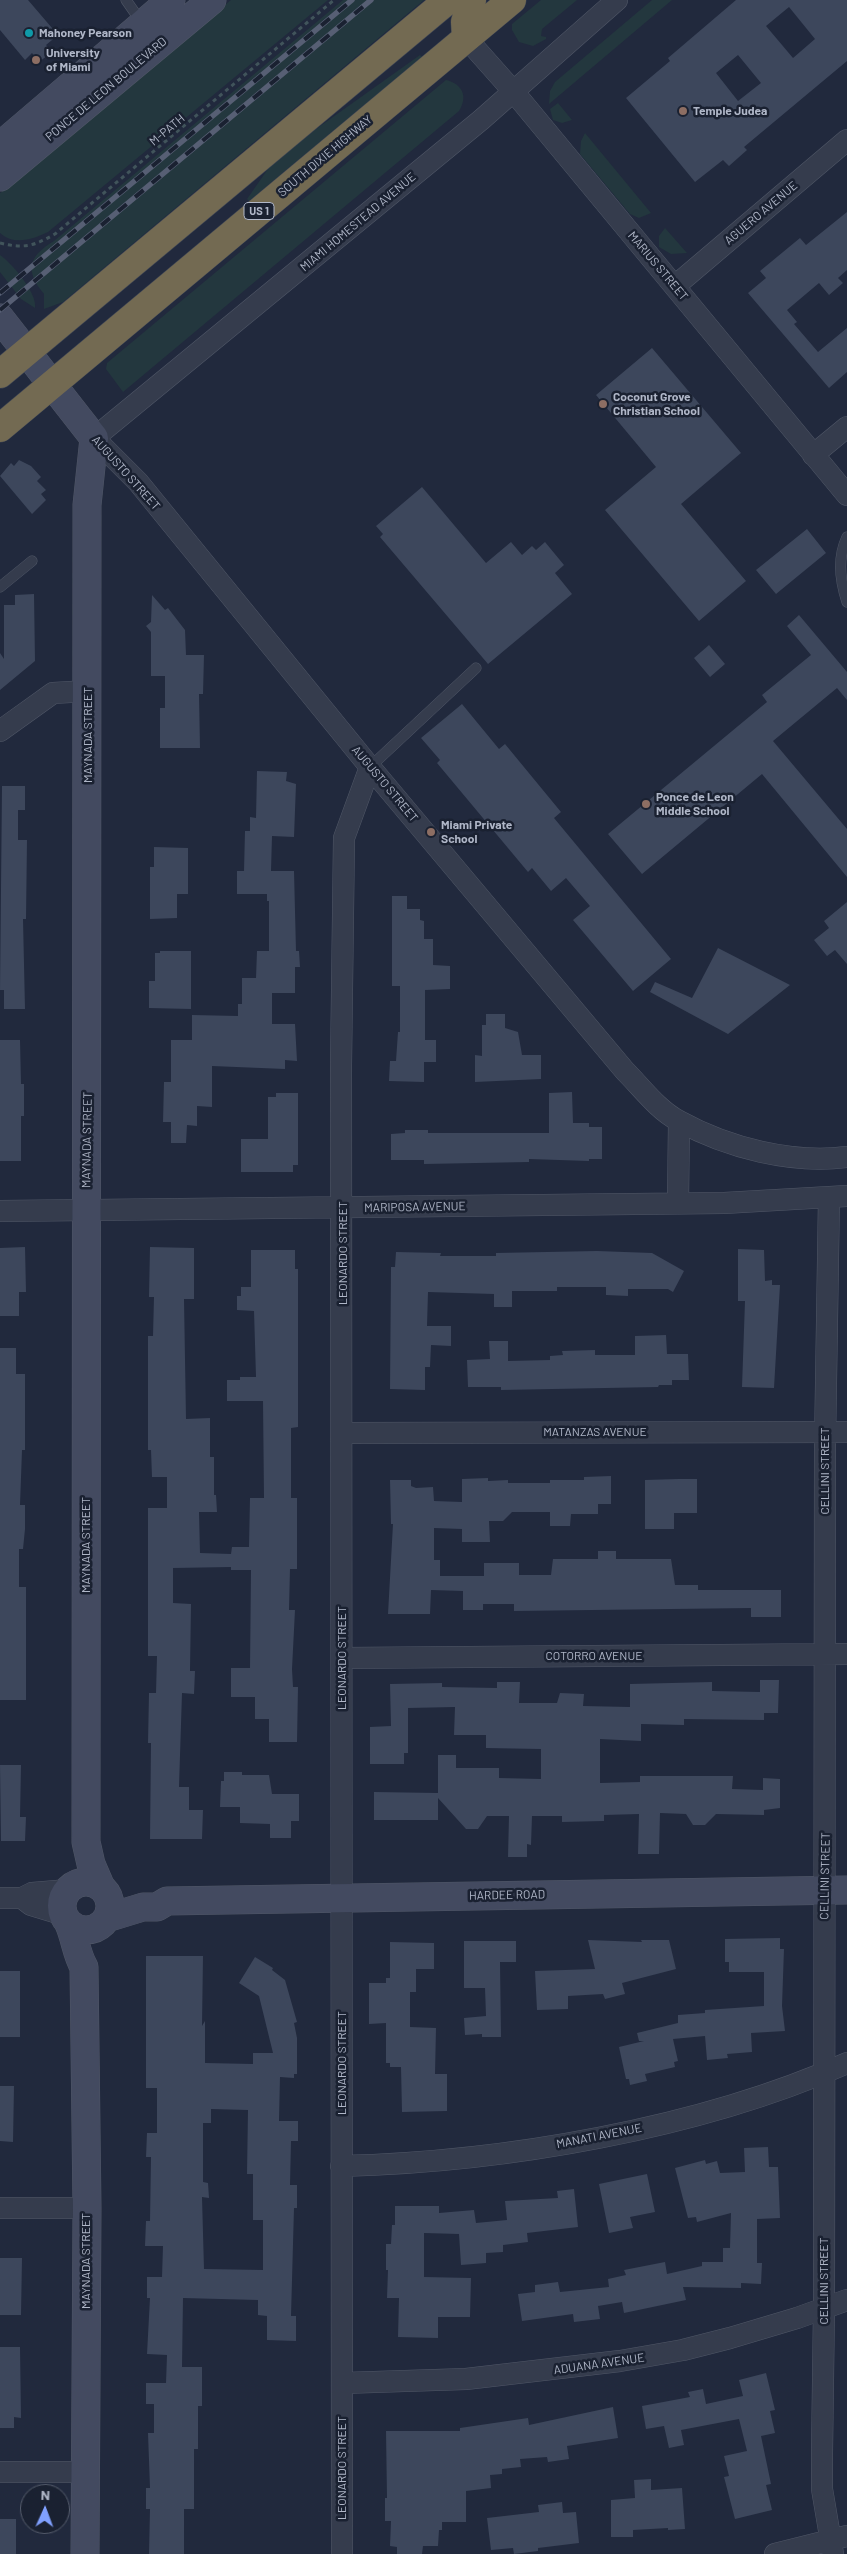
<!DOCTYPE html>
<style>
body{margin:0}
#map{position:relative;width:847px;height:2554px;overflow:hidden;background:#21293d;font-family:Barlow,sans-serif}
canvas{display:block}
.north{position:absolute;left:20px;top:2484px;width:50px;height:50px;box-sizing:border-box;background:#1a2131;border:1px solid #565d6d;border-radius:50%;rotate:2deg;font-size:14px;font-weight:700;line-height:20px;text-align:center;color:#b0b7c8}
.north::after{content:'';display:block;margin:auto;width:18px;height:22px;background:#80a0fe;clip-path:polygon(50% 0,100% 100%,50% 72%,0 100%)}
</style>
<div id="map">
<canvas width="847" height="2554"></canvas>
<div class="north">N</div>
</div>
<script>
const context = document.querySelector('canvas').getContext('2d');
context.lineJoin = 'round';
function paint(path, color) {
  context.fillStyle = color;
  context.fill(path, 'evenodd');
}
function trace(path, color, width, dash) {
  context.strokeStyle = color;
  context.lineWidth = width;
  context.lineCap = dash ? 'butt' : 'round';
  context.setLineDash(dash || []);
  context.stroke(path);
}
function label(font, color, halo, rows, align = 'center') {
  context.font = font + ' Barlow,sans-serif';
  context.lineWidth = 5;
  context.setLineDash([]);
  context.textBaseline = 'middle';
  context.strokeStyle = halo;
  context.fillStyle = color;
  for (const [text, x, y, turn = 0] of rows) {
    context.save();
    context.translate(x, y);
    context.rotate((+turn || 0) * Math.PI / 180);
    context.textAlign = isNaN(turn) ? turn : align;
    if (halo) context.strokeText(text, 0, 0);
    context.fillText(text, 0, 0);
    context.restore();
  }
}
paint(new Path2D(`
 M231,0H328L48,232C33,239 15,246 0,233V193Z
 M343,0H424L63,302L44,309V294C24,270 29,256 54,241Z
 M541,0H577L542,29L541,36L546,37V39L533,46L519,42L512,30V24Z
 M652,0H672L549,104L550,91L555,82Z
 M420,55L422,57L249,201L247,199L270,166L295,144Z
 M446,80C463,84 468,97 459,111L123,392L106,369L107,363Z
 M558,103L572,120L562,123L553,120L550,109Z
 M585,133L651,213L639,218L630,214L580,154L581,141Z
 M665,228L687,253L671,254L659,247V236Z
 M0,255C12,263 38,294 35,308L21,299L0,272Z`), '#23373e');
paint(new Path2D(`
 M0,0H28L58,35L46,45L52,52L39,62L32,53L25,60L0,30Z
 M736,0H847V61L744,147L747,150L729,166L723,160L695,182L626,98L670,61L668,58ZM789,7L815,39L793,58L766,26ZM738,55L761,83L738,101L716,73Z
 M847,212V270L838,278L843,283L829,295L819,283L787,310L797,322L794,324L818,352L847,328V372L829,388L748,293L766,278L760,271L800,238L806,245Z
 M652,348L741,453L681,504L746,581L699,621L605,510L656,467L596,395Z
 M19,460L31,466L41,477L37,481L46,490L41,494L46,500L32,514L0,476L11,463L14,466Z
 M422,487L486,563L511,542L522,555L532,546L536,550L545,542L564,565L555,573L572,594L488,664L380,537L383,534L376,526Z
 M807,529L826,553L776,594L756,570Z
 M34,594L35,661L0,690V653L4,659V605H15V595Z
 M152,595L165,610L168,608L185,630L186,655H204L203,694H199L200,748H160V708H165V676H151V632L146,626L151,622Z
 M799,615L847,672V700L837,688L773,741L847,829V877L762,774L642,874L608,834L767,702L762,695L811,655L787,626Z
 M709,645L725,664L710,677L694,658Z
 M462,704L499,749L505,744L561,812L554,818L671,959L633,991L573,920L590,906L566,878L551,891L532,868L528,872L437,763L440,760L421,738Z
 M257,771L287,772L286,781L296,784L294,837L272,836L271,871H294L296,951H299L300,967H295V993H272V1024H295L297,1061L285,1060V1069L212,1066V1107L197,1106V1126L187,1125L186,1143H171V1122H163L164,1082H171V1040H192V1015L238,1016V1004H242V978H256L257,951H269V901H267V894H237V871H244L245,831H250V817L256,818Z
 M2,786H25V810H18V840H27L26,919H23L25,1009H4V990H0Z
 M154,847L188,848V894H177V918L150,919V867H154Z
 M392,896H407V909H420V920L424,921V939H433V965L450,966V989L425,990V1040H436V1062H424V1082L389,1081L390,1061H396L398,1032H400V986H392Z
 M847,902V964L835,950L827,956L814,940L829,928L824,921Z
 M718,948L790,985L728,1034L650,992L655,982L692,998Z
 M160,951H191V1009L149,1008V981H155V953H160Z
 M486,1014H505V1028L518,1032L522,1055H541V1079L475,1082V1055L482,1056V1025H486Z
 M0,1040H20L21,1084H24V1116H21V1161H0Z
 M572,1092L573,1123H589V1127H602V1159H589V1161L529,1159V1162L424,1164V1160H391V1134L405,1133V1130H428V1133H549V1093Z
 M276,1093H298V1165H293V1172H241V1139H268V1097H276Z
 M25,1247L26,1292H19V1316H0V1248Z
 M150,1247L194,1248V1299H184L186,1419L210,1418V1457H214V1495H216L217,1512H199L200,1553L231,1554L232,1547H249L250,1498H264L263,1401H227V1380H240V1377H256L254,1311L237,1310V1296H241V1287H251V1250H295V1269H298V1427L291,1428V1498H297V1569H290L289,1610H295L292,1669L293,1687H298L297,1742H269V1719H255V1697H231V1668H250L251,1570H231V1567L173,1568V1603L191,1604L190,1671H195L194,1694L182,1693L179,1787H189V1810H203L202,1839H150L151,1743H148L149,1693H156L157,1656H148V1508H167V1477H152L151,1450H148V1336H153L154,1297H149Z
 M738,1249L764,1250L765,1281L772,1280V1285H780L774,1388L742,1387L745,1301H738Z
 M597,1251L652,1253L684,1271L673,1292L668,1289H628V1296L606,1295V1287H557V1291H512V1307H494V1294L428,1292L427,1326H451V1346L431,1345L430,1367H425V1390L390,1389L391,1267H395L396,1252L441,1253L440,1256H496V1253Z
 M666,1335L667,1354H688L689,1380H672V1385H659L658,1387L501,1390V1387H468L467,1360L490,1359L489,1341H508V1361L550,1360V1356L563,1355L562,1351L595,1350V1355H635V1336Z
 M0,1348H16V1374H25V1450H22L20,1505H25V1529L23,1549H19V1587H26V1700H0Z
 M611,1476V1504H598V1514H571L570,1526H550V1512H512L503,1521H489L490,1542H462V1529L434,1528V1560H440V1576H484V1563H519V1575H551L553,1559H598V1551H616V1559H671L675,1585H698V1590H781V1617H751V1608L514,1611V1604H483V1610H463V1591L431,1590L430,1614H388L393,1524H391L390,1480H411V1486L416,1488L433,1487L434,1501L462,1502V1479L488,1478V1481L508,1480V1483H550V1480H584V1477Z
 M679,1479H697V1513H674V1529H645V1480Z
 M760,1680H779L778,1713H764V1720L684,1719V1725L641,1724V1741L600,1739V1783L640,1782V1776H733L732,1789L763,1790V1778L780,1779V1808L764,1810V1815L716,1814L705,1825H693L686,1814L660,1813L659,1854H638L639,1814L604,1815V1821L562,1822V1816H532L531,1845L527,1844V1857H508L509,1816H487L478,1829H466L438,1798V1755H456V1768H499V1778L541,1779V1749L486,1748V1735H454L455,1707L408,1708V1753H404V1764H370V1727L391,1726L390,1684L442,1683V1687L497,1688V1682H520L519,1703H557L560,1693L584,1694L583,1706L630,1707V1684L712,1682V1691L760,1692Z
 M0,1765H21L20,1817H26L25,1841H1Z
 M224,1772H242V1775H269L272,1794H299V1821H291V1838H270V1824L240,1823V1807H220L221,1781H224Z
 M374,1792L438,1793V1820H374Z
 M780,1938V1949H784L782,2006L785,2031L751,2033L752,2052L727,2054L728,2058L707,2060L705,2036L673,2039L678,2061L674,2062L675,2067L645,2074L647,2081L630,2085L629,2079H626L619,2047L644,2041H639L637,2033L678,2023V2015L705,2013V2010L764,2006V1972H729V1962H725V1939Z
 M588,1940L642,1942L641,1940H669L676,1969L622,1983L625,1994L605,1999L603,1994L568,1996V2009L537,2010L535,1971L595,1969Z
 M464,1941H516V1962H500L501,2037H482V2034L465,2035L464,2018L486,2016L485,1988H464Z
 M390,1942L434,1943V1969H416V1992H410V2027L436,2028L435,2074H447V2111L402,2112L401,2067H390V2063H386V2023L369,2024V1983H386V1978H390Z
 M146,1956H203L202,2026L205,2021V2063L253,2064V2053H273L259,1996L239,1983L255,1957L273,1968L272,1970L285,1980L297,2022L294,2023L297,2038V2074H294V2078L280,2077L279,2121H298V2141H291L290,2185H297V2208H294L291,2316H296V2341L267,2340V2316L258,2315V2300L183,2298L182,2367H202V2406H198V2449H194V2509H184V2554H149L150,2509H146V2488H150L148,2433H154V2404H146V2383H166L167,2355L147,2354L150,2298H147V2277H162L163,2246H145L146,2221H150L151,2157H146L147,2133H157V2088H146ZM211,2109L248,2110L247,2174H253V2220H263V2270L204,2269L202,2197L209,2198L208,2183L203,2182V2123H211Z
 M0,1971H20V2037H0Z
 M0,2086H14L13,2142L0,2141Z
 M768,2147L769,2167H778L780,2218L757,2219V2263H762L761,2284L741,2283V2288L683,2287L686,2300L624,2313L622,2302L598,2306L600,2319L574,2322L573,2314L522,2321L518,2294L535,2292V2285L558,2282L560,2292L609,2287L608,2279L626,2275L624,2270L665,2262L667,2274L702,2266V2262H723V2248H730L731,2213L697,2222L696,2217L688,2218L675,2168L705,2160L706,2164L717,2161L720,2173L745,2172L744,2148Z
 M647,2174L655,2212L630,2217L633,2228L609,2233L599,2184Z
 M574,2189L578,2227L527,2233L528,2242L503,2245V2252L486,2253V2263L461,2265L459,2234L424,2233V2277L471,2278L470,2317H438V2338L398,2337L399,2298H387L388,2270H386V2244H391L392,2225H395V2206H439V2213L474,2210L476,2223L507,2220L505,2201L558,2198L557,2191Z
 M0,2258H22L21,2315H0Z
 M0,2347H20L21,2418L14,2417V2428H0Z
 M766,2373L775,2410L770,2411L775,2433L761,2436L771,2484L766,2485L772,2510L735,2519L724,2477L729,2476L724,2456L747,2451L739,2419L681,2430L684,2445L669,2448L664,2426L646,2429L642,2406L690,2397L688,2392L703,2389L706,2404L743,2396L739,2380Z
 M613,2407L618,2438L567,2446L569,2459L548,2462L547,2457L520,2459L521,2467L502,2469V2474L490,2475L491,2488L466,2491V2522H442V2530H439L438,2546H423L422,2554H397V2547L390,2546L391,2521H385V2498H387L386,2431H460V2428L528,2418L529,2425Z
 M651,2479V2490L682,2488L685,2529L668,2530V2528L633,2530V2537H611V2500L635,2498L634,2480Z
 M562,2502L563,2513L576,2512L579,2543L538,2548V2551L514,2554L513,2548L491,2550L487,2518L539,2512L538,2505Z
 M0,2519H16V2554H0Z`), '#3d475c');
const lane = new Path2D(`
 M126,0L142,23
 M847,537C837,558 840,581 847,602
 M0,587L32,561
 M370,767L476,668`);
const street = new Path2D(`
 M617,0L481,120L94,438L138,482L370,767L625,1071C642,1088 658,1110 679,1121C728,1148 792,1164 847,1157
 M466,38L513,91L847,495
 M675,286L847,140
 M813,455L847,427
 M0,731L53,693L88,691
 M829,1197L825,1445L824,2307L822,2454V2489L833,2554
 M678,1203L679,1121
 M0,1211L724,1203L847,1196
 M343,1433L847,1432
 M342,1658L847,1654
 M0,1898H22L32,1893L68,1890
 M22,1898L31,1905L64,1915
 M341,2166C504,2162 698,2129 847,2063
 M0,2208H87
 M343,2383L466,2379L620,2361L683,2350L730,2338L797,2318L847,2300
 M0,2472H85
 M342,2554L341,1066L344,838L370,767
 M775,2554L847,2536`);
const secondary = new Path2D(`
 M0,146L171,0
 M0,177L212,0
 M0,318L94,438L87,505L86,1842L91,1864L100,1885
 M62 1906a24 24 0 1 1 48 0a24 24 0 1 1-48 0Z
 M107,1918L143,1907H157L167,1901L847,1890
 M68,1922C75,1936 76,1954 84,1967L87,2208L85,2554`);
const highway = new Path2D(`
 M466,38L465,22L472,0
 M0,374L448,0
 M0,428L512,0`);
trace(lane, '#505767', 11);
trace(street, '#505767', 22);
trace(secondary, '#505767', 29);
trace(highway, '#3d4454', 29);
trace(new Path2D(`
 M0,243C24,249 34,246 55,234L334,0`), '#41545b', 3, [4, 4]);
trace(lane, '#353c4d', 10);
trace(street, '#353c4d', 21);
trace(secondary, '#434a60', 28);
trace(highway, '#736a52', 28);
const rail = new Path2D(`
 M0,293L352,0
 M0,310L371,0`);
trace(rail, '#575f74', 5.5);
trace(rail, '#1a2131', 4, [11]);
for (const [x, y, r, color] of [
 [29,33,5,"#0f9aa8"],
 [36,60,5,"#8d6e63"],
 [683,111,5,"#8d6e63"],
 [603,404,5,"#8d6e63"],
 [646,804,5,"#8d6e63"],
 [431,832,5,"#8d6e63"]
]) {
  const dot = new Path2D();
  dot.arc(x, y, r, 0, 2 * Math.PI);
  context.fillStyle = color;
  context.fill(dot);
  trace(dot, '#1a2131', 2);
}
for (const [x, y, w] of [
 [259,211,30]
]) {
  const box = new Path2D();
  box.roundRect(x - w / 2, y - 8.5, w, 17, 4);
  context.fillStyle = '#1a2131';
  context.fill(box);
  trace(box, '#b0b7c8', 1);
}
label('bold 11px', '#b0b7c8', null, [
 ["US 1",259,211]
]);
label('bold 12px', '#b0b7c8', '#1a2131', [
 ["Mahoney Pearson",39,33],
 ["University",46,53],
 ["of Miami",46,67],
 ["Temple Judea",693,111],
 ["Coconut Grove",613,397],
 ["Christian School",613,411],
 ["Ponce de Leon",656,797],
 ["Middle School",656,811],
 ["Miami Private",441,825],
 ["School",441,839]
], 'left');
label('12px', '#b0b7c8', '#1a2131', [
 ["PONCE DE LEON BOULEVARD",106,89,-40],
 ["M-PATH",167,130,-40],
 ["SOUTH DIXIE HIGHWAY",325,156,-40],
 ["AGUERO AVENUE",761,213,-40],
 ["MIAMI HOMESTEAD AVENUE",358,222,-40],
 ["MARIUS STREET",658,266,50],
 ["AUGUSTO STREET",126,473,48],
 ["MAYNADA STREET",88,735,-90],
 ["AUGUSTO STREET",385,784,50],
 ["MAYNADA STREET",87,1140,-89],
 ["MARIPOSA AVENUE",415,1207,-1],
 ["LEONARDO STREET",343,1253,-90],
 ["MATANZAS AVENUE",595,1432],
 ["CELLINI STREET",825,1471,-90],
 ["MAYNADA STREET",86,1545,-90],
 ["COTORRO AVENUE",594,1656],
 ["LEONARDO STREET",342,1658,-90],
 ["CELLINI STREET",825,1876,-89],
 ["HARDEE ROAD",507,1895,-1],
 ["LEONARDO STREET",342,2063,-90],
 ["MANATI AVENUE",599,2136,-11],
 ["MAYNADA STREET",86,2261,-90],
 ["CELLINI STREET",824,2281,-90],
 ["ADUANA AVENUE",599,2364,-8],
 ["LEONARDO STREET",342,2468,-90]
]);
</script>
